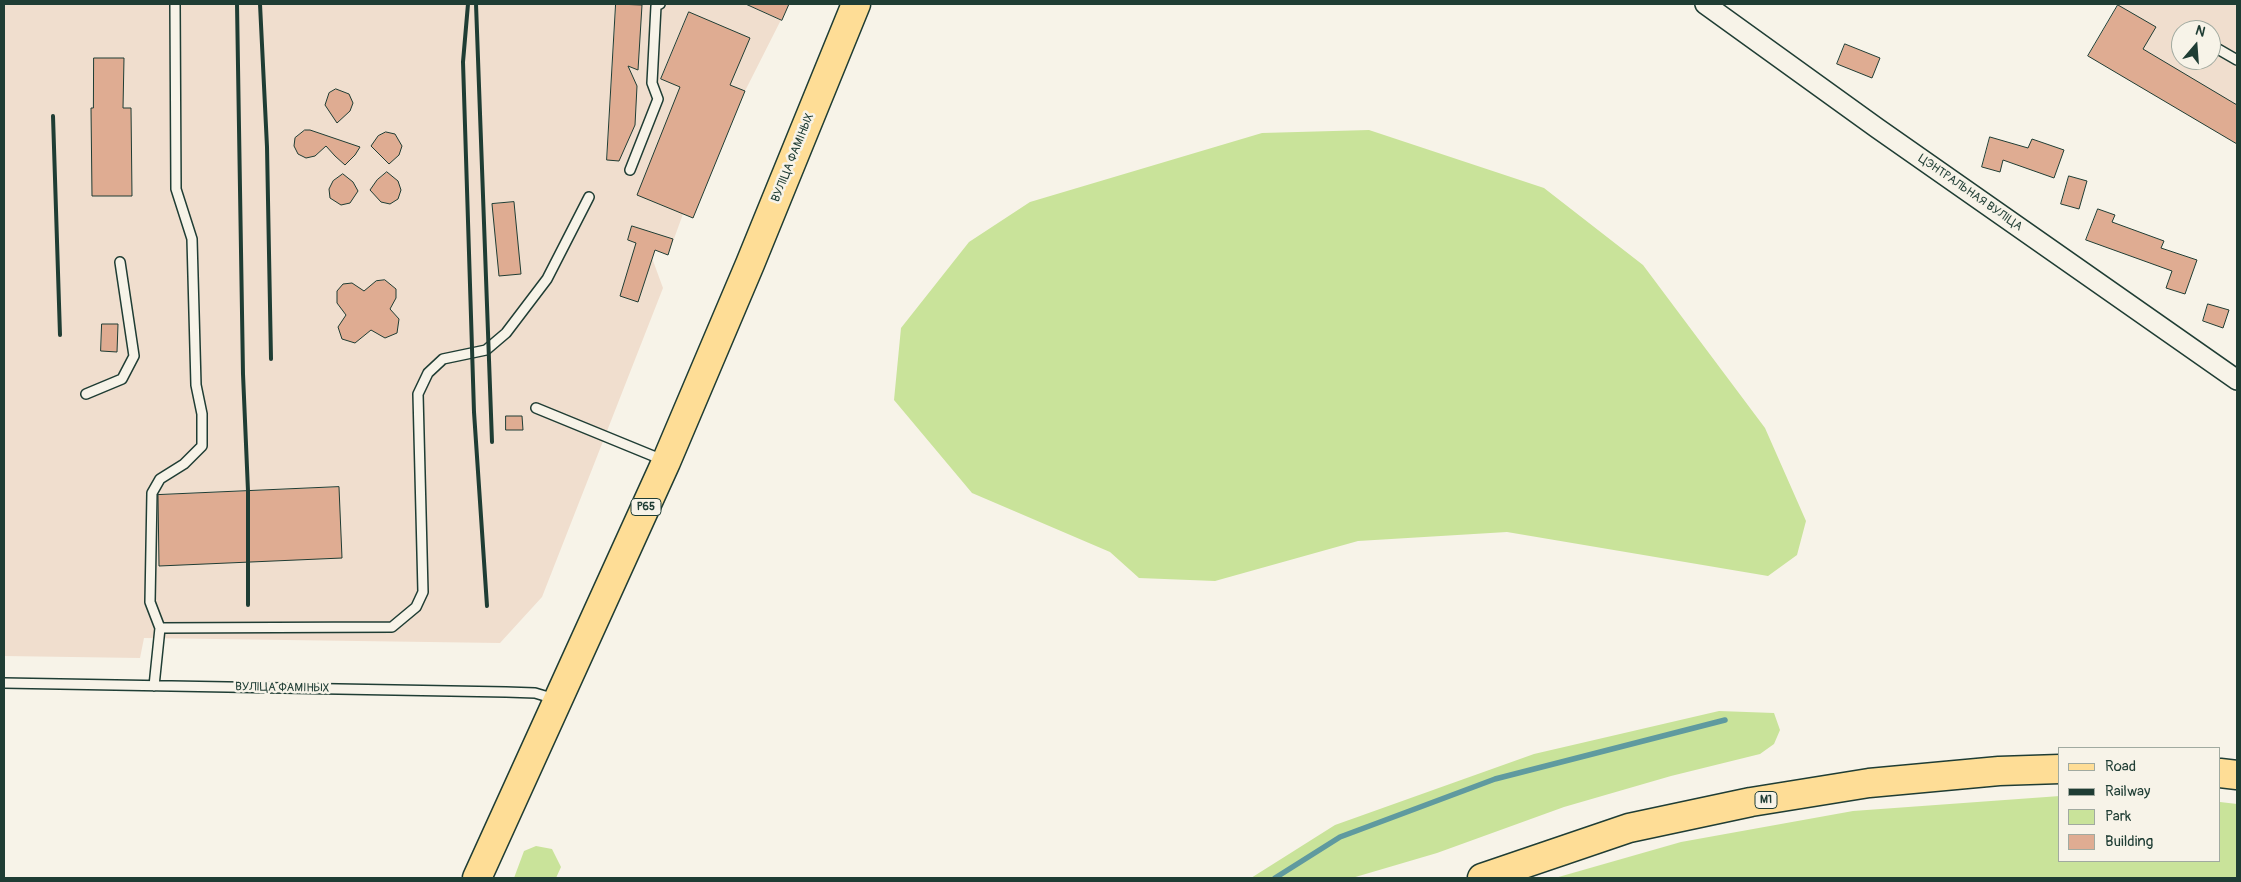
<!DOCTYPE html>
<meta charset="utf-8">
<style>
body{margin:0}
#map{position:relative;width:2241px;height:882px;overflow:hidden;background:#f7f3e8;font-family:Pangolin,sans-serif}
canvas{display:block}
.frame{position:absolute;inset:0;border:5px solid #1f3d34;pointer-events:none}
.legend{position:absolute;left:2058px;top:747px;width:162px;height:115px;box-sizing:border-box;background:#f7f3e8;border:1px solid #a1aaa0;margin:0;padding:6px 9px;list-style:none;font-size:15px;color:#1f3d34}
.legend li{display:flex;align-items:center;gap:10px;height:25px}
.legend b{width:25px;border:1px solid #a1aaa0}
.north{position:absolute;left:2171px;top:20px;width:50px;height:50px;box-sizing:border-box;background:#f7f3e8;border:1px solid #a1aaa0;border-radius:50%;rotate:18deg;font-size:14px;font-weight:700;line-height:20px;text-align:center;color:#1f3d34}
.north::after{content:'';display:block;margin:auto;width:18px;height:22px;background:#1f3d34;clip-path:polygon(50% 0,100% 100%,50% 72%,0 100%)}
</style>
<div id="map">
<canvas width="2241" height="882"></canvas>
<div class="frame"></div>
<ul class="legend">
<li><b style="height:6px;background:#fedd96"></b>Road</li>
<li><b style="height:6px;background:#1f3d34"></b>Railway</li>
<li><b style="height:14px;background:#c9e39a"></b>Park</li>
<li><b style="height:14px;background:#dfac92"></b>Building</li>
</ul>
<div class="north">N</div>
</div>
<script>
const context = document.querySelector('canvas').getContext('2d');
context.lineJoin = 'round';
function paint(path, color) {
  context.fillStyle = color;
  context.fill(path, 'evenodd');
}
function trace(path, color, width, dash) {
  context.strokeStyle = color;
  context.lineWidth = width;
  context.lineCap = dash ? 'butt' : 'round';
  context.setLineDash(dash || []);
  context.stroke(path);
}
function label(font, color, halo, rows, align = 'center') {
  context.font = font + ' Pangolin,sans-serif';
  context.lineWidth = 5;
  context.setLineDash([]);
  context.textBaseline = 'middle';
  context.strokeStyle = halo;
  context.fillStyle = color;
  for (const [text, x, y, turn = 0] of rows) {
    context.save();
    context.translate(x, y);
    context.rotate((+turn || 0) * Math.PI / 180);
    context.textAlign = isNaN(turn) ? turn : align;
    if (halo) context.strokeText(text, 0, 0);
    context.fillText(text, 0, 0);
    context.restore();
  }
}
paint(new Path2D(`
 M4,4H789L745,91L693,218L683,214L668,255L655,250L652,258L663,288L542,597L500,643L144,638L140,658L4,656Z
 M2119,4H2237V144L2088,56ZM2181,30H2211V60H2181Z`), '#f0dece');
paint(new Path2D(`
 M1369,130L1544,188L1643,265L1765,428L1806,521L1797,555L1768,576L1507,532L1358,541L1215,581L1139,578L1110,552L972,493L894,400L901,328L969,242L1030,202L1262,133Z
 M1719,711L1774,713L1780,730L1774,744L1760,754L1671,776L1564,807L1437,853L1352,878H1251L1335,825L1534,754Z
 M2060,796V861H2220V802L2237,804V878H1555L1681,842L1853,811Z
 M536,846L552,849L561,867L556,878H514L524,851Z`), '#c9e39a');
trace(new Path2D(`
 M1275,878L1340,837L1495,779L1725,720`), '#5f9a9f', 5.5);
const building = new Path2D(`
 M616,4L642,5L638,70L628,66L637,86L635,125L619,161L607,160Z
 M746,4H789L782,20Z
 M2118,5L2156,27L2143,49L2237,105V144L2088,56Z
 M689,12L750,38L730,85L745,91L693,218L637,195L680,87L661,79Z
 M1845,44L1880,58L1872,78L1837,64Z
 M94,58H124L123,108H131L132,196H92L91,108H93Z
 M336,89L349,94L353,103L350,111L337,123L325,105L329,93Z
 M305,130H310L360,147L355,155L345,165L335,156L326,146L315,156L306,158L298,154L294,146L295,138Z
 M386,132L395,134L402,146L399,155L389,164L371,146L378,136Z
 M1990,137L2028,148L2032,139L2064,150L2054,178L2003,160L2000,172L1982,167Z
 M387,172L398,181L401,190L398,199L390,204L381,202L370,190L377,180Z
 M343,174L353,182L358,191L350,203L341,205L330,198L329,189L333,181Z
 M2069,176L2087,181L2079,209L2061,204Z
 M514,202L521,274L499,276L492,204Z
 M2098,209L2115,215L2112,222L2164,241L2161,248L2197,260L2185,294L2166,288L2172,271L2086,240Z
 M632,226L673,239L668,255L655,250L638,302L620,296L636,243L628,240Z
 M385,280L396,289V298L390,309L399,319L397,333L385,338L371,330L355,343L342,339L338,327L346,315L337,303V291L343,284L352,283L364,291L376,281Z
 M2208,304L2229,310L2223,328L2203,321Z
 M102,324H118L117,352L101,351Z
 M506,416H522L523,430H506Z
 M339,487L342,558L159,566L158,495Z`);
paint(building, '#dfac92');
trace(building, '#1f3d34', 1);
const service = new Path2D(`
 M2211,45L2237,60
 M630,170L658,99L652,83L656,6L660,4
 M86,394L122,379L134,356L120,262
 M536,408L663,460
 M160,628L150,602L152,493L160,479L184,464L202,446V414L196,385L192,239L176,189L175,4
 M4,683L506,692L535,693L555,699
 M154,686L160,628L392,627L416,607L423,592L418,394L428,373L443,359L486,350L506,333L547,279L589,197`);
const minor = new Path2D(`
 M1705,4L1877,128L2237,380`);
const primary = new Path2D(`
 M477,878L666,462L750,264L856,4`);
const motorway = new Path2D(`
 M2220,773L2237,775
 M1482,878L1629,828L1751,802L1869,783L1999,771L2060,769`);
trace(service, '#1f3d34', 12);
trace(minor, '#1f3d34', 22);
trace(primary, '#1f3d34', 31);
trace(motorway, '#1f3d34', 31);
trace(service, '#f7f3e8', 9);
trace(minor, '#f7f3e8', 19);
trace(primary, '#fedd96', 28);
trace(motorway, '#fedd96', 28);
trace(new Path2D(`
 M237,4L243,374L248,491V605
 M260,4L267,147L271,359
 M468,4L463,62L474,412L487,606
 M476,4L492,442
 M53,116L60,335`), '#1f3d34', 4);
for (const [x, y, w] of [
 [646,507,30],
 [1766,800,22]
]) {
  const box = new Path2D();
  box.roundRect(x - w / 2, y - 8.5, w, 17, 4);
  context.fillStyle = '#f7f3e8';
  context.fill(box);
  trace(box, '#1f3d34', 1);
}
label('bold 11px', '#1f3d34', null, [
 ["Р65",646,507],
 ["М1",1766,800]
]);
label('12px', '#1f3d34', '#f7f3e8', [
 ["ВУЛІЦА ФАМІНЫХ",793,158,-68],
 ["ЦЭНТРАЛЬНАЯ ВУЛІЦА",1970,193,35],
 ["ВУЛІЦА ФАМІНЫХ",282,688,1]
]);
</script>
